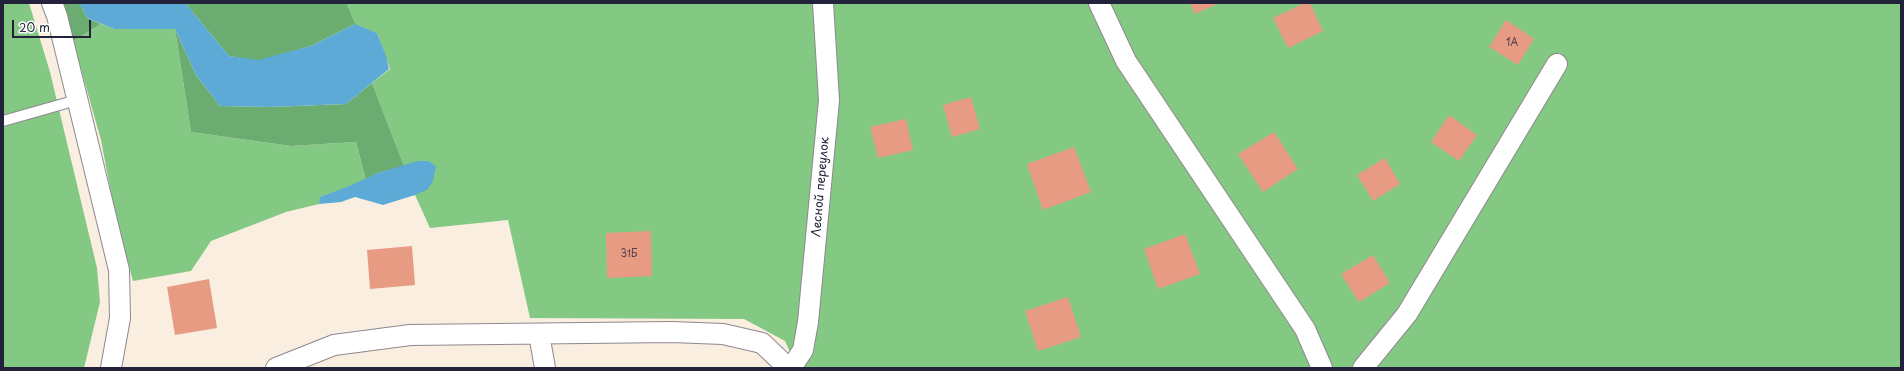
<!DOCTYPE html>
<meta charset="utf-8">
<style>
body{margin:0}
#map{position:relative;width:1904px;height:371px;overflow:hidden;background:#faeee0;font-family:"Playpen Sans",sans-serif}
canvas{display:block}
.frame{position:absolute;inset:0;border:4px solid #22223b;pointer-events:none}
.scale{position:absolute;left:12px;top:20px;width:79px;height:18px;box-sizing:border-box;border:2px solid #22223b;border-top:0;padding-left:5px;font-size:12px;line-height:14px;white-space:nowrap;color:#22223b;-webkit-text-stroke:3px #fff;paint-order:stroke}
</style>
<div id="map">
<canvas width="1904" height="371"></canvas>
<div class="frame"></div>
<div class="scale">20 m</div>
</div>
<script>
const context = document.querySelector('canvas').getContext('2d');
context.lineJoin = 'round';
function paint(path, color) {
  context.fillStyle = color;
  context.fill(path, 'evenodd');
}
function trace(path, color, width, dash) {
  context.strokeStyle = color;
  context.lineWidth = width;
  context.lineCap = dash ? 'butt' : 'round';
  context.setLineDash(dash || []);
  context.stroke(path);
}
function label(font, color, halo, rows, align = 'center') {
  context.font = font + ' "Playpen Sans",sans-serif';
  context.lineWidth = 3;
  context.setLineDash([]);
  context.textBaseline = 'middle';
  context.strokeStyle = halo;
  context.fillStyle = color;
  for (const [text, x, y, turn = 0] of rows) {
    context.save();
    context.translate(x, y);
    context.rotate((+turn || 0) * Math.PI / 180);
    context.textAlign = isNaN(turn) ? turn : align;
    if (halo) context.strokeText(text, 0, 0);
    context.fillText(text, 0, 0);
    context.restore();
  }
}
paint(new Path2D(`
 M3,3H29L50,72L97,268L100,302L84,368H3Z
 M345,3H1901V368H797L785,341L744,319L530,318L508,220L430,228L415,195L372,83L390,69L377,33L354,25Z
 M101,24L114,29H175L191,132L291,146L356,142L366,180L321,197L319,204L286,212L211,241L191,271L133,281L115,214L101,140L73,41Z`), '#84c983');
paint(new Path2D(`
 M61,3H80L87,18L101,24L73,41Z
 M185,3H346L355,24L311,46L258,61L229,56Z
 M175,29L196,75L220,106L269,107L346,104L372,83L404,166L378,173L366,180L356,142L291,146L191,132Z`), '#6bad71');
paint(new Path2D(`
 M80,3H185L229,56L258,60L311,46L355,24L377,33L386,56L389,69L346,104L269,107L220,106L196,75L175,29H114L87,18Z
 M417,161H428L436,166L433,181L427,190L415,195L383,205L355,197L341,202L319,204L320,197L349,186L378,173Z`), '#5caad5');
paint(new Path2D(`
 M1190,3H1219L1195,14Z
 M1305,3H1310L1323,31L1288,48L1273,18Z
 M1506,20L1534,39L1518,65L1489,47Z
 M971,97L980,129L952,137L943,105Z
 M1449,115L1477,135L1459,161L1431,142Z
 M906,119L913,150L878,158L870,127Z
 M1274,132L1298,169L1263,192L1238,154Z
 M1074,147L1091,192L1043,210L1027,164Z
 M1385,158L1400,184L1373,201L1357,175Z
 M651,231L652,276L607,278L606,233Z
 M1185,234L1200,274L1158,289L1144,249Z
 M412,246L415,285L370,289L367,250Z
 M1373,255L1390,283L1359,302L1341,274Z
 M209,279L217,328L175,335L167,287Z
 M1068,297L1081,337L1038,351L1025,311Z`), '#e79b83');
const service = new Path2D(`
 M3,121L77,100`);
const minor = new Path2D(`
 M52,3L57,16L119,270L120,318L111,368
 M1099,3L1126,61L1305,329L1322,368
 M539,334L545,368
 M276,368L334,345L410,335L672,332L723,334L762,343L784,364L786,368
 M791,368L803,350L808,322L829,100L823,3
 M1363,368L1407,314L1557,64`);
trace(service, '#8e888e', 12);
trace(minor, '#8e888e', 22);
trace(service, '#fff', 10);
trace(minor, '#fff', 20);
label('10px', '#53404d', null, [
 ["1А",1512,43],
 ["31Б",629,254]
]);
label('12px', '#22223b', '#fff', [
 ["Лесной переулок",821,187,-85]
]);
</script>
